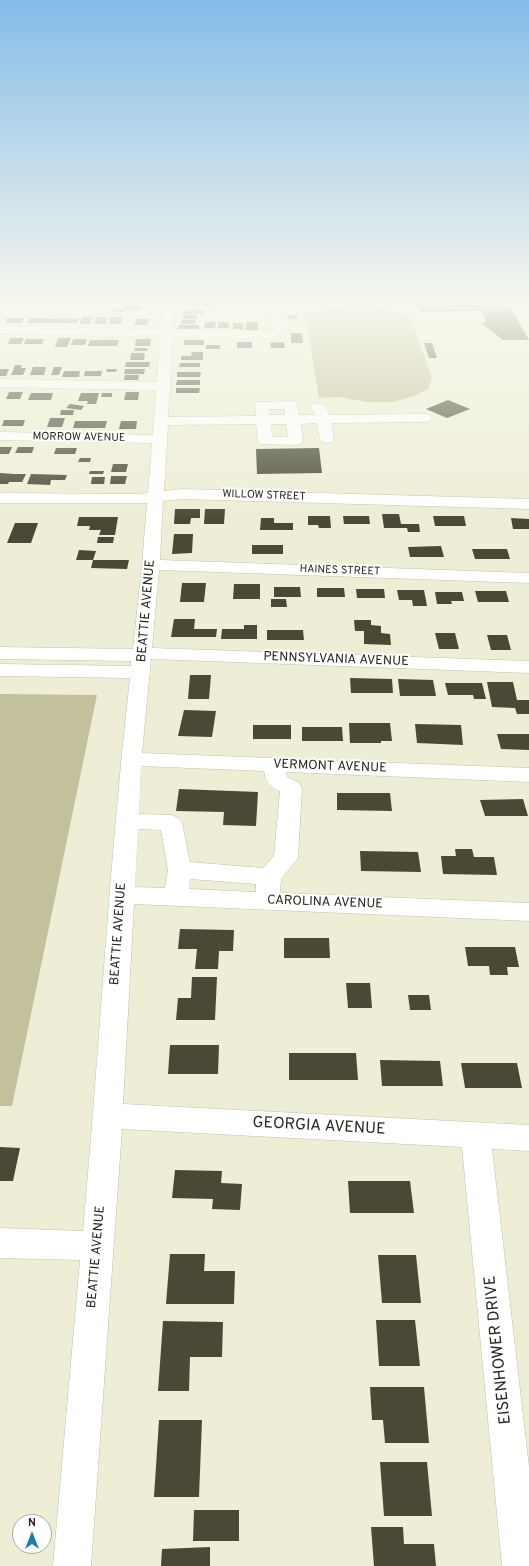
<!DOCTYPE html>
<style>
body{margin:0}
#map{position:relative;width:529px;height:1566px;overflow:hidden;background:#eeeed7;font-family:Overpass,sans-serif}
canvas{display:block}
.north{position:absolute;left:12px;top:1514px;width:40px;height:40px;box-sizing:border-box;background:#fff;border:1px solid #a9a9a5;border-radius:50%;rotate:0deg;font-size:11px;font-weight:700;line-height:16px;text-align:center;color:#27271f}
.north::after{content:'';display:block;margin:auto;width:14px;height:18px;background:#1d7eaa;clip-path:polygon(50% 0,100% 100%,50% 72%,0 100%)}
</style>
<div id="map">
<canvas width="529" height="1566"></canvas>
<div class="north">N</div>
</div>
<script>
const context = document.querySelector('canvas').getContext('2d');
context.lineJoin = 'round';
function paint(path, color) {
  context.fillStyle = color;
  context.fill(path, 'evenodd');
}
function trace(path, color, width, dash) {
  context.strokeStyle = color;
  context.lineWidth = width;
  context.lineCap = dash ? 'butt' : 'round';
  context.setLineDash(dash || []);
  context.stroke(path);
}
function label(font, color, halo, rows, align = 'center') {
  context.font = font + ' Overpass,sans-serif';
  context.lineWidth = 4;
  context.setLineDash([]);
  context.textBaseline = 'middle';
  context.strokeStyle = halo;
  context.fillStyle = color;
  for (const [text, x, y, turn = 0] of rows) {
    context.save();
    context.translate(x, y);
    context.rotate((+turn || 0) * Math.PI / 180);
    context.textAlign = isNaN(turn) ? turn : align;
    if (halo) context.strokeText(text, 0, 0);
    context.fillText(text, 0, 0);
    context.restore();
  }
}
paint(new Path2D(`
 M354,305L374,306L410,316L432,379L428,389L414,396L393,402H367L339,397L319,398L305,312H316L331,308Z
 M0,694L97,695L12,1106H0Z`), '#c2c19c');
paint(new Path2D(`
 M188,302H212L211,306H188Z
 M413,302H505L508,308H511L529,340H503L484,325L481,322H486L481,311L419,312L418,308H416Z
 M126,306H143L142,310H125L124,312H113L114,309H125Z
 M184,310H204V314H183Z
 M183,315H197V319H182Z
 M288,315H297V319H288Z
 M82,317H92L90,324H80Z
 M96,317H107L106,324H94Z
 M111,317H123L121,324H109Z
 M7,318H24L22,323H5Z
 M30,318L79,319L77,323H28Z
 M136,319H149L147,325H134Z
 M181,320H195V324H181Z
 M205,322H216L215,328H204Z
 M218,322H229V328H218Z
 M246,322H258V330H246Z
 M233,323H244L243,329H233Z
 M178,325H199V329H178Z
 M291,333H302L303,343H291Z
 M10,338H24L21,344H8Z
 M58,338H71L67,347H55Z
 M26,339H44L42,344H24Z
 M73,339H87L85,345H71Z
 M136,339H151L150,346H135Z
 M90,340H119L117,346H88Z
 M184,340H204V345H184Z
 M237,342H252V348H237Z
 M284,342L285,348H271L270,343Z
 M424,343H432L437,358H429Z
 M206,345H220V349H206Z
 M135,348H148L147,351H134Z
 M192,352H203V360H181V356H191Z
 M131,353H145L144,360H130Z
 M126,362H150L149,367H125Z
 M180,363H200V367H179Z
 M15,365H22L21,368H26L23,375H11Z
 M33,367H46L44,375H30Z
 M54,367H62L59,375H51Z
 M0,369H9L6,376H0Z
 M107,369H117L116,372H106Z
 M125,369H145L144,374H124Z
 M64,371H80L79,377H62Z
 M85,371H102L101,376H84Z
 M177,372H201L200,377H177Z
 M125,375H139L138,380H124Z
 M177,380H200V385H176Z
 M176,388H200L199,393H176Z
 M9,392H23L20,399H6Z
 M126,392H139L138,400H124Z
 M31,393H53L51,400H28Z
 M81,393H99L96,404H87L88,401H78Z
 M102,393H112V397H101Z
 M448,400L470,409L447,418L426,409Z
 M70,404L84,406L81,410L66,408Z
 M61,410H74L73,415H60Z
 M50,418H65L62,427H47Z
 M4,420H25L23,426H2Z
 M75,421H107L105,428H73Z
 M121,421H137L136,429H119Z
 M0,447H12L9,454H0Z
 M18,447H34L32,453H15Z
 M56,448H77L75,454H54Z
 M319,448L322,473L257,474L256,449Z
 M80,458H91L90,462H78Z
 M113,464H128L126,472H111Z
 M90,471H104L103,474H89Z
 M0,473L14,474H26L22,482H9L8,484H0Z
 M31,474L67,475L65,480H51L50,485L27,484Z
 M111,476H127L125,484H110Z
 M92,477H105L104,484H91Z
 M175,509H200V518H191L190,524H174Z
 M205,509H225L224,524H204Z
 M382,514H399L401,524H419L420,532H408L407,528H384Z
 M308,516H330L331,528H319L318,525H308Z
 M343,516H369L370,524H344Z
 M433,516H464L466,526H435Z
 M79,517H118L115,535H99L101,530H89L90,526H77Z
 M261,518H274V523H293V530H260Z
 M511,518L529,519V529H513Z
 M15,523H38L31,543H7Z
 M174,534H193L192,553L172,554Z
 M98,537H114L113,543H97Z
 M252,545H283V554H252Z
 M441,546L444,557H410L408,547Z
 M472,549H507L510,559H475Z
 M79,550L96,551L93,560H76Z
 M93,560H129L127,569L91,568Z
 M182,583H206L204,602H180Z
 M234,584H260V599H233Z
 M274,587H300L301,597H274Z
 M317,588H344L345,597H317Z
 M356,589H384L385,598H357Z
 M397,590H424L427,606H413L412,600H399Z
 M475,591H506L509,602H478Z
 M435,592H462L464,601H451L452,604H437Z
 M271,599H286L287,607H271Z
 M174,619H195L194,629H217L216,637H171Z
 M354,620H371V625L381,626V633L390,634L391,645L364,644V631H355Z
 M244,625H257V639H221L222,629H244Z
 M267,630H303L304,640H267Z
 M435,633H455L459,649H439Z
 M487,635H507L511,650H491Z
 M190,675H211L209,699H188Z
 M350,678L392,679L393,693H351Z
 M398,679L433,680L436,696H400Z
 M487,682H513L517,700H529V714H517L515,708L492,707Z
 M445,683H482L486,699H474L473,695H448Z
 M184,710L216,711L212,737L178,736Z
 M349,723H390L392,741H381V743H350Z
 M415,724L461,725L463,745L417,743Z
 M253,725H291V739H253Z
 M302,727H342L343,741H302Z
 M497,734H529V750L501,749Z
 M179,789L258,792L256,826L223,825L224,812L176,811Z
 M337,793H390L392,811L337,810Z
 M523,799L528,816H485L480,800Z
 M455,849H472L474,857H494L497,875L443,874L441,856H456Z
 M360,851L418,852L421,872L361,871Z
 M180,929L234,930L233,951H219L218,969H195L197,949H178Z
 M284,938H329L330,958H284Z
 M465,947H515L519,967H507L508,975H490L489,966H468Z
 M192,977H217L215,1020H176L178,998H191Z
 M346,983H370L372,1008H348Z
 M408,995H429L431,1010H410Z
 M170,1045H219L218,1074H168Z
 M289,1053H356L358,1080H289Z
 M380,1060L440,1061L443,1086H382Z
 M461,1063H517L522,1088H465Z
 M0,1147L20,1148L13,1181H0Z
 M175,1170L222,1171L221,1183L242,1184L240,1210L212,1209L213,1199L172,1198Z
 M348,1181H410L414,1213H350Z
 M170,1254H205L204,1271H235L234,1304H166Z
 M378,1255H416L421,1303H382Z
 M376,1320H415L420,1366H379Z
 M163,1321L223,1322L222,1357H190L189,1391H158Z
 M370,1387H424L429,1443H385L383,1420H372Z
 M159,1420H202L199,1497H154Z
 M380,1462H427L432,1516H384Z
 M194,1510H239V1541H193Z
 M371,1527H403L404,1544H434L436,1566H374Z
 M210,1547V1566H161L162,1549Z`), '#494936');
const minor = new Path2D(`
 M163,302H175L173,329L272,331H273L270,302H282L285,332L278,338L274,339L173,337L168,417L256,416L255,405L257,402L291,401L296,402L299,415H315L311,407L313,404C321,402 328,406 329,415L425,414L430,415L432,418L430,421L425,422L331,423L334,439L332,442L327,443L322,442L320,439L317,423L301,424L303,441L301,444L296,445L260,444L258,441L256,424L168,425L164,491L183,489L529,499V509L183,499L163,501L160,560L529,573V583L159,570L152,648L529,661V673L151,659L142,753L529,768V782L286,772L287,777L299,783L302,788L298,858L281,879L280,893L529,903V921L134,904L123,1104L529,1125V1151L492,1149L529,1467V1566H502L462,1147L122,1129L91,1566H53L80,1260L0,1258V1228L83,1231C100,1046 109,861 130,678L0,676V664L131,666V661L0,659V647L133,649L142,565L147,503H0V493L136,494L148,493L152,443L0,440V432L153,435L156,390L0,387V379L157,382L160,337L0,334V326L161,329ZM269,409H285V415H270ZM271,424H286L288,437H272ZM141,766L264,771C266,783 269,786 280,791L274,856L263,868L190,862L182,823L179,818L171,815L139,814ZM138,829L161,830L168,870L165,888L135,887ZM190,879L256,884V892L189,889Z`);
trace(minor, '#c0bfaa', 1);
paint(minor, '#fff');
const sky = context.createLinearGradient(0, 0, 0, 521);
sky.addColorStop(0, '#84bce8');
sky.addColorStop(0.58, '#f7f7ed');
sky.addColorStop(1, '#f7f7ed00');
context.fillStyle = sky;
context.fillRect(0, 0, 529, 521);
label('11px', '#27271f', '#fff', [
 ["MORROW AVENUE",79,438,1],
 ["WILLOW STREET",264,496,2],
 ["HAINES STREET",340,571,2]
]);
label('13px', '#27271f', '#fff', [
 ["BEATTIE AVENUE",147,611,-85],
 ["PENNSYLVANIA AVENUE",336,660,2],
 ["VERMONT AVENUE",330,767,2],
 ["CAROLINA AVENUE",325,903,2],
 ["BEATTIE AVENUE",119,934,-86],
 ["BEATTIE AVENUE",97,1257,-85]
]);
label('16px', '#27271f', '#fff', [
 ["GEORGIA AVENUE",319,1127,3],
 ["EISENHOWER DRIVE",499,1350,-96]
]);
</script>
